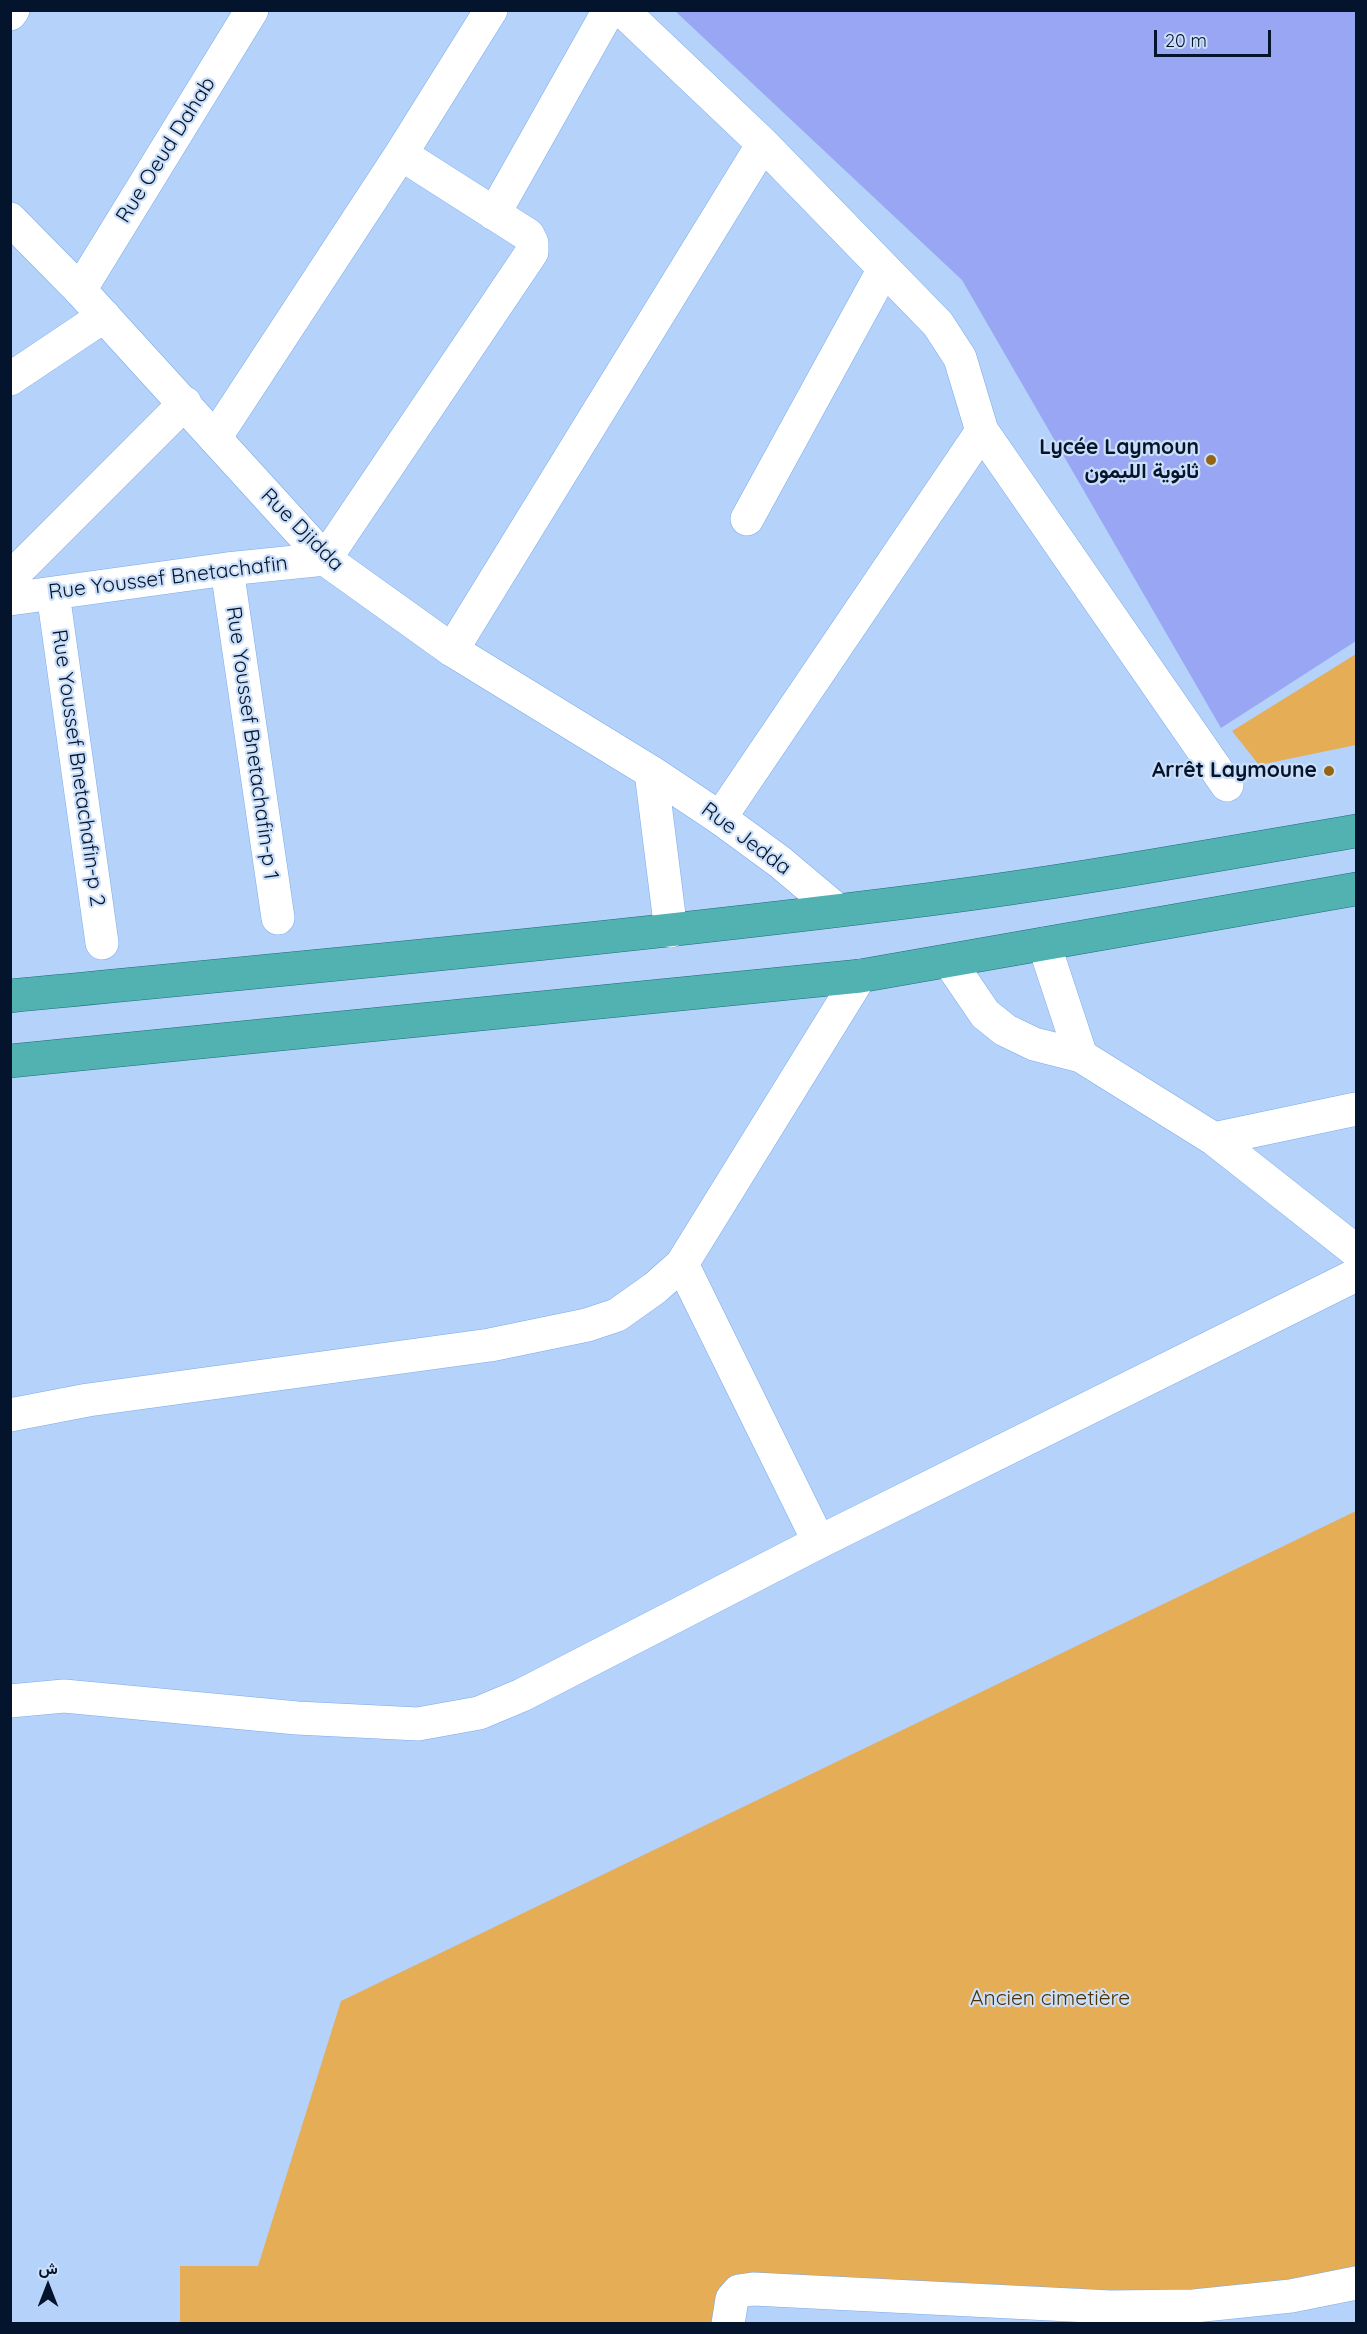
<!DOCTYPE html>
<meta charset="utf-8">
<style>
body{margin:0}
#map{position:relative;width:1367px;height:2334px;overflow:hidden;background:#b5d2fa;font-family:Quicksand,Vazirmatn,sans-serif}
canvas{display:block}
.frame{position:absolute;inset:0;border:12px solid #04142c;pointer-events:none}
.north{position:absolute;left:18px;top:2256px;width:60px;height:60px;-webkit-text-stroke:4px #cbdff9;paint-order:stroke;rotate:0deg;font-size:16px;font-weight:700;line-height:24px;text-align:center;color:#04142c}
.north::after{content:'';display:block;margin:auto;width:21px;height:27px;background:#04142c;clip-path:polygon(50% 0,100% 100%,50% 72%,0 100%)}
.scale{position:absolute;left:1154px;top:30px;width:117px;height:27px;box-sizing:border-box;border:3px solid #04142c;border-top:0;padding-left:8px;font-size:18px;line-height:21px;white-space:nowrap;color:#04142c;-webkit-text-stroke:4px #cbdff9;paint-order:stroke}
</style>
<div id="map">
<canvas width="1367" height="2334"></canvas>
<div class="frame"></div>
<div class="north">ش</div>
<div class="scale">20 m</div>
</div>
<script>
const context = document.querySelector('canvas').getContext('2d');
context.lineJoin = 'round';
function paint(path, color) {
  context.fillStyle = color;
  context.fill(path, 'evenodd');
}
function trace(path, color, width, dash) {
  context.strokeStyle = color;
  context.lineWidth = width;
  context.lineCap = dash ? 'butt' : 'round';
  context.setLineDash(dash || []);
  context.stroke(path);
}
function label(font, color, halo, rows, align = 'center') {
  context.font = font + ' Quicksand,Vazirmatn,sans-serif';
  context.lineWidth = 4.5;
  context.setLineDash([]);
  context.textBaseline = 'middle';
  context.strokeStyle = halo;
  context.fillStyle = color;
  for (const [text, x, y, turn = 0] of rows) {
    context.save();
    context.translate(x, y);
    context.rotate((+turn || 0) * Math.PI / 180);
    context.textAlign = isNaN(turn) ? turn : align;
    if (halo) context.strokeText(text, 0, 0);
    context.fillText(text, 0, 0);
    context.restore();
  }
}
paint(new Path2D(`
 M1356,654V745L1259,765L1232,731Z
 M1356,1511V2288L1103,2311L746,2284L736,2323L180,2324V2266H258L341,2001Z`), '#e6ad57');
paint(new Path2D(`
 M674,10H1356V641L1221,728L962,280Z`), '#99a6f3');
const minor = new Path2D(`
 M622,10L763,144L938,324L960,358L982,431L1227,785
 M10,14L13,10
 M494,214L609,10
 M80,290L252,10
 M10,379L104,316
 M215,438L401,154
 M747,519L884,269
 M227,569L278,918
 M10,578L185,403
 M53,593L102,943
 M10,599L227,569L325,559L532,252V243L528,235L401,154L491,10
 M452,650L763,144
 M720,818L982,431
 M1044,944L1081,1056
 M949,961L985,1014L1005,1030L1034,1044L1081,1056L1214,1139L1356,1251
 M1214,1139L1356,1109
 M682,1264L819,1542
 M10,1415L88,1400L490,1345L587,1325L617,1315L655,1288L682,1264L860,976
 M10,1701L64,1696L297,1718L418,1724L479,1713L522,1695L819,1542L1356,1275
 M728,2324L732,2299L739,2291L753,2289L1110,2307L1194,2306L1291,2296L1356,2283`);
const tertiary = new Path2D(`
 M10,219L80,290L325,559L452,650L651,772L720,818L780,862L837,910
 M651,772L671,931`);
const trunk = new Path2D(`
 M10,996C318,966 626,938 932,899C1074,881 1215,855 1356,831
 M10,1061L860,976L1356,889`);
trace(minor, '#7aaaea', 34);
trace(tertiary, '#7aaaea', 34);
trace(trunk, '#1b6e77', 34);
trace(minor, '#fff', 33);
trace(tertiary, '#fff', 33);
trace(trunk, '#52b2b2', 33);
for (const [x, y, r, color] of [
 [1211,460,6,"#946614"],
 [1329,771,6,"#946614"]
]) {
  const dot = new Path2D();
  dot.arc(x, y, r, 0, 2 * Math.PI);
  context.fillStyle = color;
  context.fill(dot);
  trace(dot, '#cbdff9', 2);
}
label('21px', '#04142c', '#cbdff9', [
 ["Rue Oeud Dahab",166,150,-58],
 ["Rue Djidda",302,530,45],
 ["Rue Youssef Bnetachafin",168,578,-7],
 ["Rue Youssef Bnetachafin-p 1",252,743,82],
 ["Rue Youssef Bnetachafin-p 2",78,768,82],
 ["Rue Jedda",746,839,37]
]);
label('bold 21px', '#04142c', '#cbdff9', [
 ["Lycée Laymoun",1199,448],
 ["ثانوية الليمون",1199,472],
 ["Arrêt Laymoune",1317,771]
], 'right');
label('21px', '#4b3104', '#cbdff9', [
 ["Ancien cimetière",1050,1999]
]);
</script>
